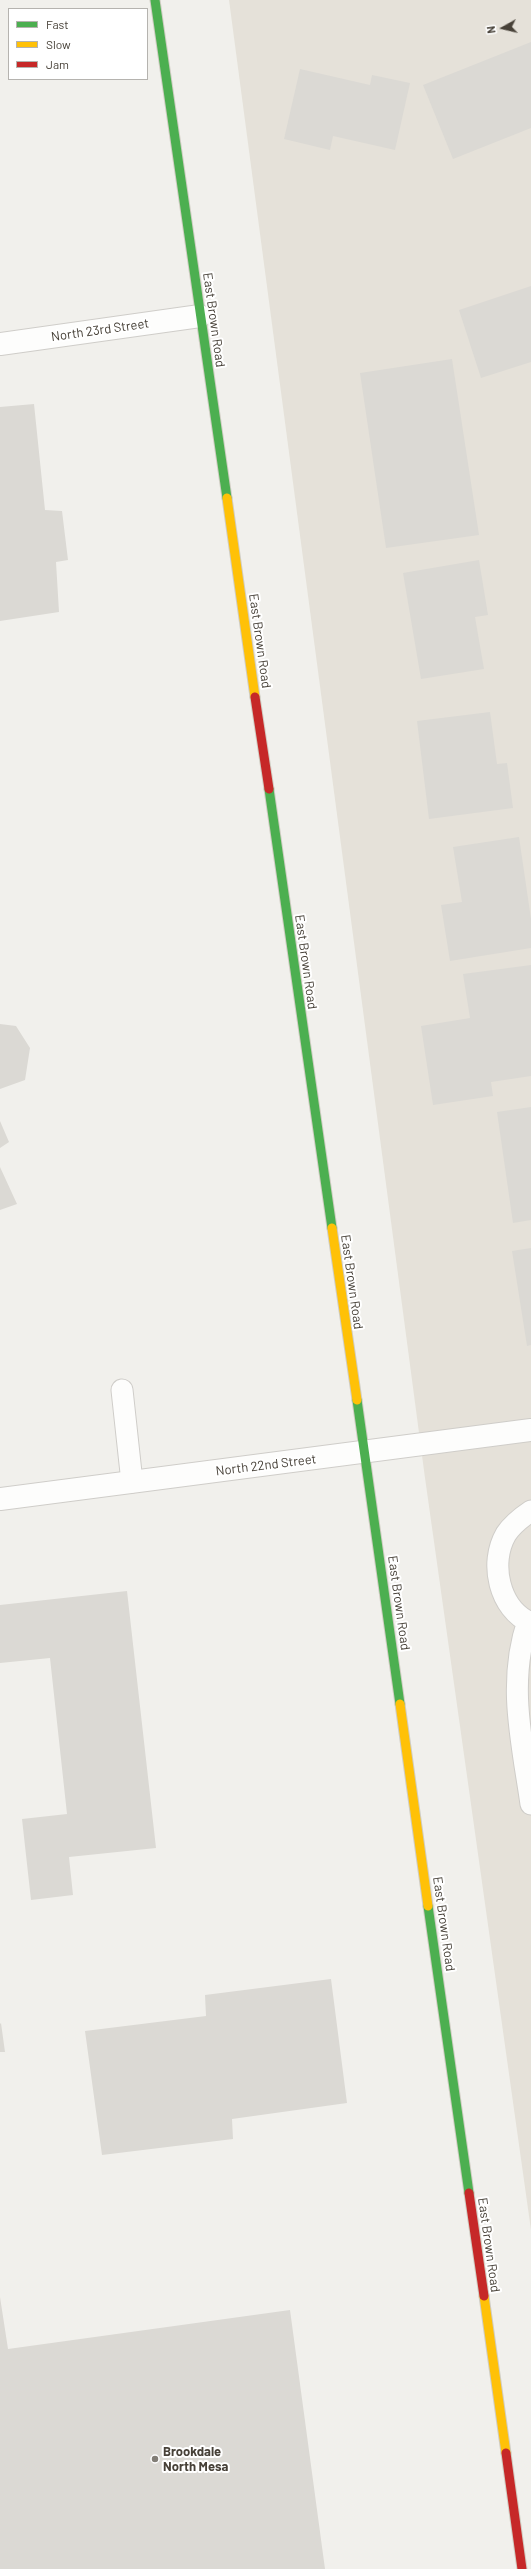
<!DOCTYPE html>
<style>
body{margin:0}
#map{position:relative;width:531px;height:2569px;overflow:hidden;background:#f1f0ec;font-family:Barlow,sans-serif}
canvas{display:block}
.legend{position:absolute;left:8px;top:8px;width:140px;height:72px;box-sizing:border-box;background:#fff;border:1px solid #b5b3af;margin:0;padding:5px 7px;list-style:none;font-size:12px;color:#474138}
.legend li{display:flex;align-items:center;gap:8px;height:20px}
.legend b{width:20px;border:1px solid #b5b3af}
.north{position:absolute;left:483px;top:8px;width:40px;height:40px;-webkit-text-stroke:3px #fff;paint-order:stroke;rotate:262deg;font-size:11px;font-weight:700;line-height:16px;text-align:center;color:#474138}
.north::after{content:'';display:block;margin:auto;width:14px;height:18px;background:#474138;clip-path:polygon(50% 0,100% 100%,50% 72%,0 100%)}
</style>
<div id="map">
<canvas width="531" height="2569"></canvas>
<ul class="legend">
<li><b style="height:5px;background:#4caf50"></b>Fast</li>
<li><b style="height:5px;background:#ffc107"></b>Slow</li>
<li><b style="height:5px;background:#c62828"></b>Jam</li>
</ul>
<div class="north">N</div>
</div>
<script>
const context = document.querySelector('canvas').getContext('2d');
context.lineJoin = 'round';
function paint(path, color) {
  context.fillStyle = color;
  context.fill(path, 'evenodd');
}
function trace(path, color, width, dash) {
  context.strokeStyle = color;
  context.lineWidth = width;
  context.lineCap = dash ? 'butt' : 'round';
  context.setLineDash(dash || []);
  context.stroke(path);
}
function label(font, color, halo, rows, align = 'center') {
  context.font = font + ' Barlow,sans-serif';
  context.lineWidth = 4;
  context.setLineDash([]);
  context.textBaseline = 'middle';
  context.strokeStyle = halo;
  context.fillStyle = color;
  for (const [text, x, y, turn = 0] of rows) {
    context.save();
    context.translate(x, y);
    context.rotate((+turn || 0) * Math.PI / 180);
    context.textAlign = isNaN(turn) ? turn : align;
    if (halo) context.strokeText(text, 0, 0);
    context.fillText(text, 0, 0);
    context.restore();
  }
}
paint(new Path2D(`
 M229,0H531V2230L425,1478Z`), '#e5e1d9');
paint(new Path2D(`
 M531,42V128L453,159L423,85Z
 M300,69L370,85L372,75L410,83L395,150L333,136L330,150L284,139Z
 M531,286V362L481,378L459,310Z
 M452,359L479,535L386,548L360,373Z
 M34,404L45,510L62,511L68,560L56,562L59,612L0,621V407Z
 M479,560L488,615L475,617L484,669L421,679L403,573Z
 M490,712L497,764L507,763L513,808L429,819L417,721Z
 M519,837L531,919V948L450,961L441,905L462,902L453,847Z
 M531,965V1076L491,1082L493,1096L433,1105L421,1026L470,1018L463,974Z
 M0,1024L16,1026L30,1048L25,1080L0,1089Z
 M531,1107V1220L513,1223L497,1112Z
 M0,1121L9,1142L0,1148Z
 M0,1167L17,1204L0,1210Z
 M531,1248V1345L527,1346L512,1251Z
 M127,1591L156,1848L69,1857L73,1895L31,1900L22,1819L67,1814L50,1658L0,1663V1605Z
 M331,1979L347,2103L232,2119L233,2139L102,2155L85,2031L206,2016L205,1995Z
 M1,2023L5,2052H0V2024Z
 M0,2297L8,2349L290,2310L325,2569H0Z`), '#dbd9d4');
const lane = new Path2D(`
 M122,1390L132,1482
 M531,1511C522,1517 512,1525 506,1534C489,1563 499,1609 531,1623
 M528,1621C507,1682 522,1742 531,1804`);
const street = new Path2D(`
 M0,344L200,316
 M0,1499L531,1430`);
const fast = new Path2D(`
 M155,0L227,498
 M269,789L332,1228
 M357,1400L400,1704
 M428,1906L469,2193`);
const slow = new Path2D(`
 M227,498L255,697
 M332,1228L357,1400
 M400,1704L428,1906
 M484,2296L506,2453`);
const jam = new Path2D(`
 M255,697L269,789
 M469,2193L484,2296
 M506,2453L522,2569`);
trace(lane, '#cfcdc9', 23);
trace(street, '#cfcdc9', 24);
trace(fast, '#d0cdc3', 11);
trace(slow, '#d0cdc3', 11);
trace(jam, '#d0cdc3', 11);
trace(lane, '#fdfdfc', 21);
trace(street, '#fdfdfc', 22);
trace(fast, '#4caf50', 9);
trace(slow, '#ffc107', 9);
trace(jam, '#c62828', 9);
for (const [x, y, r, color] of [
 [155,2459,4,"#827e77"]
]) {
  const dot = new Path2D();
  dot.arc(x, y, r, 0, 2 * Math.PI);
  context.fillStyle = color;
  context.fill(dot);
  trace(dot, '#fff', 1.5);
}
label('13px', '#474138', '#fff', [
 ["East Brown Road",214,320,82],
 ["North 23rd Street",100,330,-8],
 ["East Brown Road",260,641,82],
 ["East Brown Road",306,962,82],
 ["East Brown Road",352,1282,82],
 ["North 22nd Street",266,1465,-7],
 ["East Brown Road",399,1603,82],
 ["East Brown Road",444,1924,82],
 ["East Brown Road",489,2245,82]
]);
label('bold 13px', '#474138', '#fff', [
 ["Brookdale",163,2452],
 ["North Mesa",163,2467]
], 'left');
</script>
